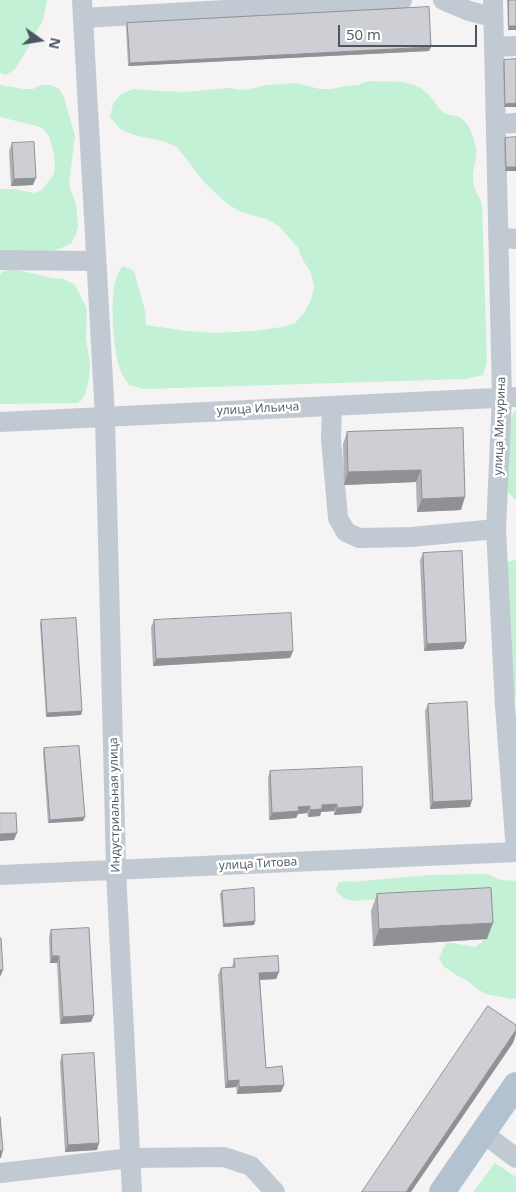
<!DOCTYPE html>
<meta charset="utf-8">
<style>
body{margin:0}
#map{position:relative;width:516px;height:1192px;overflow:hidden;background:#f5f3f3;font-family:"Open Sans",sans-serif}
canvas{display:block}
.north{position:absolute;left:15px;top:15px;width:50px;height:50px;-webkit-text-stroke:4px #fff;paint-order:stroke;rotate:103deg;font-size:14px;font-weight:700;line-height:20px;text-align:center;color:#4a5661}
.north::after{content:'';display:block;margin:auto;width:18px;height:22px;background:#4a5661;clip-path:polygon(50% 0,100% 100%,50% 72%,0 100%)}
.scale{position:absolute;left:338px;top:25px;width:139px;height:22px;box-sizing:border-box;border:2px solid #4a5661;border-top:0;padding-left:6px;font-size:15px;line-height:18px;white-space:nowrap;color:#4a5661;-webkit-text-stroke:4px #fff;paint-order:stroke}
</style>
<div id="map">
<canvas width="516" height="1192"></canvas>
<div class="north">N</div>
<div class="scale">50 m</div>
</div>
<script>
const context = document.querySelector('canvas').getContext('2d');
context.lineJoin = 'round';
function paint(path, color) {
  context.fillStyle = color;
  context.fill(path, 'evenodd');
}
function trace(path, color, width, dash) {
  context.strokeStyle = color;
  context.lineWidth = width;
  context.lineCap = dash ? 'butt' : 'round';
  context.setLineDash(dash || []);
  context.stroke(path);
}
function label(font, color, halo, rows, align = 'center') {
  context.font = font + ' "Open Sans",sans-serif';
  context.lineWidth = 5;
  context.setLineDash([]);
  context.textBaseline = 'middle';
  context.strokeStyle = halo;
  context.fillStyle = color;
  for (const [text, x, y, turn = 0] of rows) {
    context.save();
    context.translate(x, y);
    context.rotate((+turn || 0) * Math.PI / 180);
    context.textAlign = isNaN(turn) ? turn : align;
    if (halo) context.strokeText(text, 0, 0);
    context.fillText(text, 0, 0);
    context.restore();
  }
}
paint(new Path2D(`
 M0,0H47L43,21L37,30L33,40L15,69L6,75L0,73Z
 M369,81C390,82 412,78 428,94C435,100 437,109 446,114C449,115 454,115 457,116C470,122 473,136 476,148C478,158 472,169 473,179C473,187 479,197 482,204L487,361L483,375L466,379L143,389L129,385C127,381 123,377 121,372C113,352 109,295 117,276C118,272 121,269 123,266L134,271L145,311L146,325L186,331L214,333L254,331L282,327L295,323L304,313L311,300L314,286L311,273L303,260L298,248L279,226L266,219L251,215L237,210L224,201L204,182L187,160L177,147L163,141L134,135L120,129L110,117L113,104L121,94L133,89L158,91L185,92L228,88L242,90L255,88L266,85L295,83L320,89H332L345,86L358,85Z
 M0,85L24,89H33L41,85H51L59,89L64,97L75,136L69,185L76,204L78,225L76,235L71,244L51,252L30,250H0V189H15L33,193L41,191L54,174L55,164L54,154L52,146L49,136L42,128L33,125L0,117Z
 M15,269L51,278L63,279L75,285L87,309L86,338L90,365L89,379L85,395L78,403L0,404V274L3,271Z
 M516,410V501L508,492C508,474 503,423 516,410Z
 M516,560V698H512L505,562Z
 M487,874L501,880L516,881V998L511,999L486,994L479,990L466,980L458,976L443,966L439,958L446,943H453L475,947L481,943L486,937L477,893L352,901L344,898L336,891L338,883L345,881L352,882L428,875Z
 M495,1163L516,1177V1192H473Z`), '#c3f1d5');
trace(new Path2D(`
 M82,0L105,417L116,870L132,1192
 M443,0L469,11L493,17
 M83,18L402,0
 M494,47L516,46
 M496,124L516,123
 M498,237L516,239
 M0,260L96,261
 M332,406L331,439L338,518L346,532L359,538L411,537L496,529
 M0,422L516,397
 M0,875L516,852L505,706L496,529L502,397L493,0
 M483,1133L516,1158
 M0,1173L130,1158L224,1157L251,1166L275,1192`), '#c1cad2', 20);
trace(new Path2D(`
 M442,1192L516,1085`), '#b3c2d1', 26);
paint(new Path2D(`
 M507,0H516V30H508Z
 M127,23L429,51L128,66L126,26Z
 M504,60L516,107H504L503,63Z
 M505,138L516,171H505L504,141Z
 M12,143L33,185L11,186L9,151Z
 M463,428L461,510L417,512L416,482L344,485L343,444L347,432Z
 M423,553L466,642L463,649L424,651L420,560Z
 M41,620L82,711L81,715L46,717L40,624Z
 M154,620L293,651L290,658L153,666L151,627Z
 M428,704L470,807L430,809L425,711Z
 M44,748L83,821L48,823L43,752Z
 M270,771L361,813L334,815V811L321,812L320,816L308,817L307,813L298,814L296,818L269,820L268,778Z
 M222,891L255,921L254,925L223,927L220,894Z
 M377,894L487,939L373,946L371,911Z
 M51,930L91,1022L60,1024L57,963H50L49,937Z
 M234,959L279,972L276,979L260,980L266,1068L284,1085L281,1092L237,1094L236,1087L225,1088L218,975L221,968L232,967Z
 M62,1055L97,1150L65,1152L60,1062Z`), '#b0b2b7');
paint(new Path2D(`
 M509,26H516V30H508Z
 M431,47L429,51L128,66L130,63Z
 M516,103V107H504L505,104Z
 M506,167H516V171H505Z
 M36,178L33,185L11,186L14,179Z
 M421,470L416,482L344,485L348,472Z
 M465,497L461,510L417,512L422,499Z
 M466,642L463,649L424,651L427,644Z
 M293,651L290,658L153,666L156,659Z
 M82,711L81,715L46,717L47,713Z
 M472,800L470,807L430,809L433,802Z
 M337,804L334,811L321,812L320,816L308,817L310,810L322,805Z
 M310,806L307,813L298,814L296,818L269,820L272,813L298,807Z
 M363,806L361,813L334,815L337,808Z
 M85,817L83,821L48,823L50,820Z
 M17,833L14,840L0,841V834Z
 M255,921L254,925L223,927L224,924Z
 M493,923L487,939L373,946L379,929Z
 M52,956H59L57,963H50Z
 M0,970H3L0,977Z
 M279,972L276,979L257,980L259,973Z
 M94,1015L91,1022L60,1024L63,1017Z
 M516,1030V1034L513,1043L411,1192H406Z
 M239,1080L236,1087L225,1088L228,1081Z
 M284,1085L281,1092L237,1094L239,1087Z
 M99,1143L97,1150L65,1152L68,1145Z
 M3,1150L1,1158H0V1151Z`), '#909195');
const building = new Path2D(`
 M509,0H516V26H509Z
 M429,7L431,47L130,63L127,23Z
 M516,59V103L505,104L504,60Z
 M516,137V167H506L505,138Z
 M34,142L36,178L14,179L12,143Z
 M463,428L465,497L422,499L421,470L348,472L347,432Z
 M462,551L466,642L427,644L423,553Z
 M291,613L293,651L156,659L154,620Z
 M76,618L82,711L47,713L41,620Z
 M467,702L472,800L433,802L428,704Z
 M79,746L85,817L50,820L44,748Z
 M362,767L363,806L337,808V804L322,805V809L310,810V806L298,807L299,811L272,813L270,771Z
 M0,813H16L17,833L0,834Z
 M254,888L255,921L224,924L222,891Z
 M491,888L493,923L379,929L377,894Z
 M89,928L94,1015L63,1017L59,956H52L51,930Z
 M0,938H1L3,970H0Z
 M278,956L279,972L259,973L266,1068L282,1066L284,1085L239,1087V1080L228,1081L221,968L235,967L234,959Z
 M488,1006L516,1025V1030L406,1192H362Z
 M94,1053L99,1143L68,1145L62,1055Z
 M0,1117L3,1150L0,1151Z`);
paint(building, '#cdcfd5');
trace(building, '#909195', 1);
label('12px', '#4a5661', '#fff', [
 ["улица Ильича",258,409,-3],
 ["улица Мичурина",500,426,-88],
 ["Индустриальная улица",115,805,-91],
 ["улица Титова",258,864,-3]
]);
</script>
